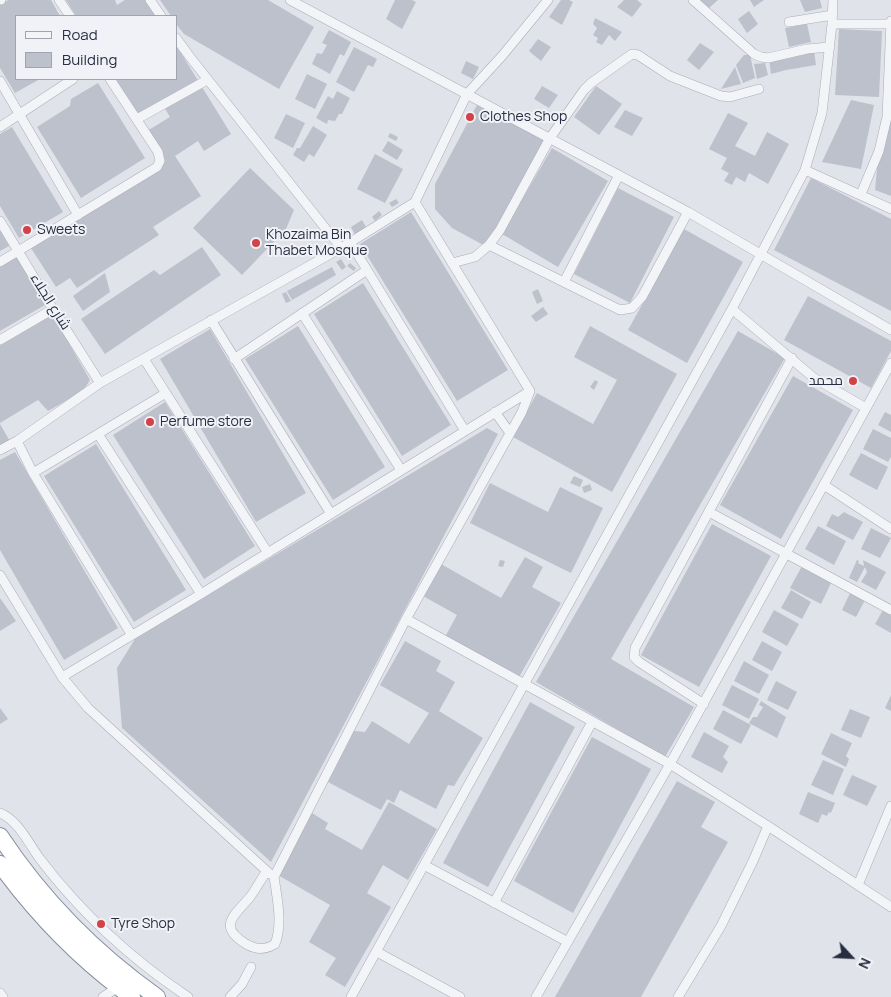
<!DOCTYPE html>
<meta charset="utf-8">
<style>
body{margin:0}
#map{position:relative;width:891px;height:997px;overflow:hidden;background:#e0e3e9;font-family:Manrope,sans-serif}
canvas{display:block}
.legend{position:absolute;left:15px;top:15px;width:162px;height:65px;box-sizing:border-box;background:#f0f2f7;border:1px solid #a0a4ae;margin:0;padding:6px 9px;list-style:none;font-size:15px;color:#282e41}
.legend li{display:flex;align-items:center;gap:10px;height:25px}
.legend b{width:25px;border:1px solid #a0a4ae}
.north{position:absolute;left:826px;top:932px;width:50px;height:50px;-webkit-text-stroke:4px #f0f2f7;paint-order:stroke;rotate:115deg;font-size:14px;font-weight:700;line-height:20px;text-align:center;color:#282e41}
.north::after{content:'';display:block;margin:auto;width:18px;height:22px;background:#282e41;clip-path:polygon(50% 0,100% 100%,50% 72%,0 100%)}
</style>
<div id="map">
<canvas width="891" height="997"></canvas>
<ul class="legend">
<li><b style="height:6px;background:#f3f4f8"></b>Road</li>
<li><b style="height:14px;background:#bdc1cc"></b>Building</li>
</ul>
<div class="north">N</div>
</div>
<script>
const context = document.querySelector('canvas').getContext('2d');
context.lineJoin = 'round';
function paint(path, color) {
  context.fillStyle = color;
  context.fill(path, 'evenodd');
}
function trace(path, color, width, dash) {
  context.strokeStyle = color;
  context.lineWidth = width;
  context.lineCap = dash ? 'butt' : 'round';
  context.setLineDash(dash || []);
  context.stroke(path);
}
function label(font, color, halo, rows, align = 'center') {
  context.font = font + ' Manrope,Cairo,sans-serif';
  context.lineWidth = 4;
  context.setLineDash([]);
  context.textBaseline = 'middle';
  context.strokeStyle = halo;
  context.fillStyle = color;
  for (const [text, x, y, turn = 0] of rows) {
    context.save();
    context.translate(x, y);
    context.rotate((+turn || 0) * Math.PI / 180);
    context.textAlign = isNaN(turn) ? turn : align;
    if (halo) context.strokeText(text, 0, 0);
    context.fillText(text, 0, 0);
    context.restore();
  }
}
paint(new Path2D(`
 M8,0H51L60,16H16V79H40L15,93L0,68V5Z
 M66,0H115L117,5L125,0H148L158,16H76Z
 M160,0H268L314,27L279,89L184,34L176,24V16H171Z
 M395,0H412L416,2L402,29L386,19Z
 M561,0H569L573,2L562,25L549,17Z
 M624,0H637L642,4L632,17L617,7Z
 M700,0H718L709,8Z
 M750,0H764L754,7Z
 M800,0H820L822,8L805,12Z
 M749,11L758,24L747,33L738,19Z
 M595,18L622,32L615,41L609,35L602,45L596,42L598,38L593,35L597,28L593,24Z
 M807,24L811,42L789,47L785,28Z
 M839,29L882,31L879,97L835,95Z
 M329,30L351,42L344,56L340,54L330,74L312,64L317,53L322,54L327,45L322,43Z
 M890,37H891V196L875,190Z
 M538,39L551,47L541,61L529,51Z
 M700,43L714,52L699,70L687,60Z
 M176,45L231,134L204,151L198,141L175,156L201,196L153,227L159,235L77,288L70,278L56,287L31,248L165,160L147,131L170,117L161,102L137,116L114,79H176Z
 M354,47L377,59L373,67L368,65L354,92L336,82Z
 M814,51L816,65L786,70L771,74L769,59Z
 M744,55H750L755,78L743,83L736,65Z
 M466,61L479,67L473,79L461,73Z
 M765,63L768,75L757,79L754,64Z
 M735,67L741,84L721,89Z
 M307,74L327,84L315,109L295,99Z
 M98,83L145,158L81,198L37,127L70,106L71,99Z
 M542,86L558,95L549,108L534,99Z
 M596,86L622,104L599,135L574,117Z
 M337,91L350,98L342,114H339L335,121L328,120L327,124L316,118L328,96L333,99Z
 M851,100L874,105L861,169L822,162Z
 M477,105L544,140L487,247L452,228L435,209V184Z
 M625,110L643,118L632,136L614,127Z
 M728,113L748,123L735,146L755,156L767,132L789,144L768,184L749,173L745,182L736,177L732,185L724,181L729,173L721,169L727,158L709,149Z
 M286,114L305,123L293,148L274,138Z
 M313,126L327,135L314,157L309,154L304,162L293,155L297,148H300Z
 M12,127L63,212L19,238L0,206V134Z
 M390,133L398,137L396,141L388,137Z
 M388,141L403,150L397,160L382,151Z
 M552,148L608,181L558,267L502,234Z
 M375,154L403,169L385,203L357,189Z
 M250,168L294,210L286,229L242,275L193,228Z
 M811,178L891,219V311L774,250Z
 M618,188L674,217L630,303L574,274Z
 M396,199L399,203L392,207L389,203Z
 M379,211L382,215L375,221L372,217Z
 M411,212L508,370L457,401L360,244Z
 M362,220L366,227L355,235L351,227Z
 M684,229L743,262L687,363L628,330Z
 M0,230L9,246L0,251Z
 M327,246L330,251L322,255L319,249Z
 M202,247L221,275L105,354L81,319L154,270L160,275Z
 M17,256L45,305L0,331V266Z
 M341,259L346,267L342,270L336,262Z
 M350,263L356,268L354,271L347,266Z
 M332,267L336,275L292,300L287,291Z
 M105,273L110,292L83,311L73,296Z
 M363,283L451,425L402,456L314,314Z
 M538,289L543,301L537,304L532,292Z
 M286,292L291,301L286,303L282,294Z
 M808,296L891,341V351L871,388L784,340Z
 M543,307L548,314L536,322L531,316Z
 M51,312L90,380L83,391L48,411L38,400L0,423V342Z
 M298,326L385,467L333,500L245,359Z
 M590,326L677,374L612,492L513,437L537,393L593,424L617,380L574,357Z
 M210,329L306,493L256,522L160,359Z
 M738,331L785,358L611,659L694,707L665,757L536,682Z
 M793,376L853,410L781,539L720,505Z
 M595,380L598,382L594,390L590,387Z
 M165,402L255,546L204,579L113,435Z
 M885,412L891,415V432L878,425Z
 M0,424L11,443L0,449Z
 M487,428L498,434L271,862L122,728L117,668L135,639Z
 M873,429L891,438V457L888,462L863,449Z
 M96,444L186,590L134,622L44,476Z
 M15,452L118,628L64,660L0,550V460Z
 M861,453L888,467L877,490L849,475Z
 M574,476L583,480L580,487L570,483Z
 M490,483L548,512L560,487L603,508L571,573L470,523Z
 M590,484L592,490L584,493L582,487Z
 M844,512L863,522L853,540L826,526L832,514L838,517Z
 M712,524L771,556L699,687L641,655Z
 M818,526L846,541L834,565L805,549Z
 M871,528L891,538L880,558L861,549Z
 M525,557L543,567L532,587L561,603L518,679L445,637L457,615L423,596L441,564L501,598Z
 M500,560L505,561L503,567L498,566Z
 M857,560L859,561L858,563L864,566L863,560L886,572L876,590L861,582L867,572L865,567L857,582L849,578Z
 M802,566L832,581L821,604L790,588Z
 M791,590L811,602L802,619L781,608Z
 M850,593L865,600L856,617L842,610Z
 M0,598L16,621L0,631Z
 M774,610L799,624L787,646L762,632Z
 M883,610L891,614V633L875,624Z
 M405,641L441,661L436,671L455,682L439,711L483,738L454,786L448,785L436,809L400,790L394,803L387,799L381,810L328,782L354,731L365,732L372,721L409,744L429,713L380,685Z
 M762,641L782,652L772,671L752,660Z
 M744,661L769,675L759,694L734,681Z
 M776,681L797,692L788,710L767,700Z
 M732,685L759,699L749,719L722,705Z
 M891,695V711L885,708Z
 M761,701L786,717L777,738L749,723L753,717H757L763,707L759,705Z
 M530,702L575,727L488,887L443,863Z
 M0,708L8,719L0,724Z
 M850,709L870,717L861,738L841,730Z
 M723,710L751,725L741,744L713,729Z
 M704,732L729,746L723,757L728,762L722,773L691,757Z
 M831,733L852,743L846,756L849,759L846,767L821,754Z
 M592,737L651,769L573,913L514,881Z
 M823,760L844,769L833,795L811,785Z
 M852,775L877,786L867,806L843,795Z
 M677,781L715,802L701,827L728,842L641,997H555Z
 M808,792L835,803L831,813L829,812L827,816L822,814L818,823L799,814Z
 M389,802L437,829L408,880L383,865L367,893L391,907L345,987L325,975L336,958L309,942L330,905L276,874L312,813L328,823L325,829L362,850Z`), '#bdc1cc');
const street = new Path2D(`
 M0,0H1
 M59,0L70,16
 M150,0L161,16
 M290,0L688,212L891,330
 M693,0L754,54L761,57L768,58L807,49L830,47
 M789,22L833,15
 M832,24H891
 M176,38L190,57L341,248
 M0,81L78,215
 M137,119L207,80
 M0,127L73,79
 M805,170L891,209
 M861,194L879,151L887,117L891,21
 M0,221L53,309L100,383
 M350,242L465,431
 M489,245L620,310L632,308L642,297L688,212
 M0,262L157,167L160,161L158,152L110,79
 M452,263L475,257L489,245L500,230L550,138L584,90L591,83L632,54L638,55L670,76L721,96L730,97L759,89
 M564,282L619,175
 M732,309L814,378L866,408
 M302,313L401,470
 M211,320L331,514
 M0,340L53,309
 M144,359L268,553
 M234,359L367,270
 M495,412L510,433
 M98,434L201,594
 M17,441L33,473L131,634
 M0,450L17,441L100,383L341,248L415,202L467,94L502,56L548,0
 M33,473L166,393
 M824,485L891,529
 M709,512L891,610
 M0,575L62,677L201,594L530,391
 M406,619L670,764L768,826L891,907
 M62,677L88,708L270,874
 M704,704L639,662L634,657L635,648L792,358
 M0,813C18,820 29,844 40,859C82,914 131,959 188,997
 M424,865L568,942
 M267,871C261,879 256,889 250,897C234,916 217,926 246,944C257,950 265,950 275,944C283,924 277,898 274,877L406,619L522,412L530,391L415,202
 M858,885L891,806
 M494,903L592,722
 M377,952L460,997
 M0,993L3,997
 M103,997L118,987
 M230,997L242,984L251,967
 M351,997L732,309L805,170L822,113L832,24L833,0
 M536,997L670,764L891,363
 M678,997L721,926L753,861L768,826`);
const highway = new Path2D(`
 M0,836C41,898 96,954 157,997
 M0,864C37,915 81,960 132,997`);
trace(street, '#a9adb7', 10);
trace(highway, '#878ea0', 18);
trace(street, '#f3f4f8', 9);
trace(highway, '#fff', 16);
for (const [x, y, r, color] of [
 [470,117,5,"#d24246"],
 [27,230,5,"#d24246"],
 [256,243,5,"#d24246"],
 [853,381,5,"#d24246"],
 [150,422,5,"#d24246"],
 [101,924,5,"#d24246"]
]) {
  const dot = new Path2D();
  dot.arc(x, y, r, 0, 2 * Math.PI);
  context.fillStyle = color;
  context.fill(dot);
  trace(dot, '#f0f2f7', 2);
}
label('14px', '#282e41', '#f0f2f7', [
 ["Clothes Shop",480,117],
 ["Sweets",37,230],
 ["Khozaima Bin",266,235],
 ["Thabet Mosque",266,251],
 ["محمد",843,381,"right"],
 ["Perfume store",160,422],
 ["Tyre Shop",111,924]
], 'left');
label('14px', '#282e41', '#f0f2f7', [
 ["شارع الجلاء",50,302,58]
]);
</script>
